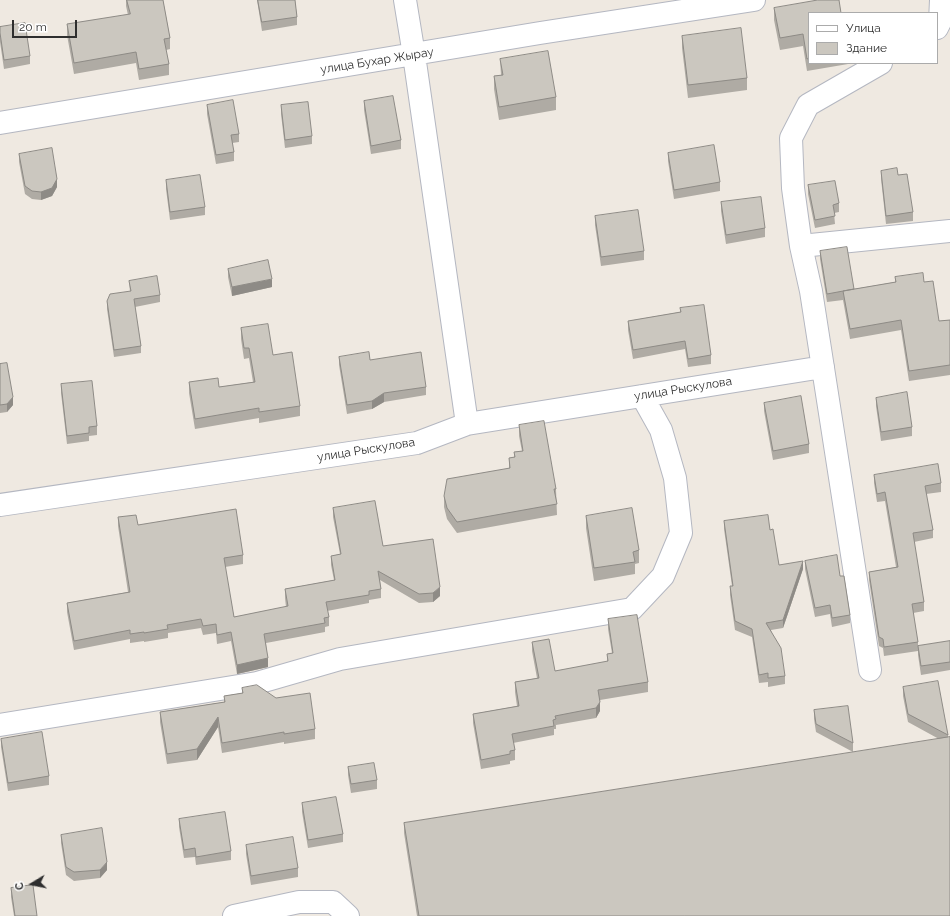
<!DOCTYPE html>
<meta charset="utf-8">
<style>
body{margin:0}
#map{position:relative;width:950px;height:916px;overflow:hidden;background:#efe9e1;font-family:Raleway,sans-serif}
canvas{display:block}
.legend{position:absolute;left:808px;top:12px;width:130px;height:52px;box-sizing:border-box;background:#fff;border:1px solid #ababab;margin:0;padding:5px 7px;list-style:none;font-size:12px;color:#2e2e2e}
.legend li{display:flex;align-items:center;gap:8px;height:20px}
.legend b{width:20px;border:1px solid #ababab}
.north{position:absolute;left:12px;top:864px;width:40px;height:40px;-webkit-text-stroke:3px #fff;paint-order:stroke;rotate:260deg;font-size:11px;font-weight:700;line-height:16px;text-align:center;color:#2e2e2e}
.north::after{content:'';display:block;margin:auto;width:14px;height:18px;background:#2e2e2e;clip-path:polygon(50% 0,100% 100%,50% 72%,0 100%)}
.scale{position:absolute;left:12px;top:20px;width:65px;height:18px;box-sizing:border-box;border:2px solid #2e2e2e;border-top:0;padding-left:5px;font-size:12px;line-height:14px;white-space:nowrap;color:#2e2e2e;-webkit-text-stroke:3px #fff;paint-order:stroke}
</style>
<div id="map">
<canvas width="950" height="916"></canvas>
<ul class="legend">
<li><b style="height:5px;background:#fff"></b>Улица</li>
<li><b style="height:11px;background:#cbc7bf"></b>Здание</li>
</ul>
<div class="north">С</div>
<div class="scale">20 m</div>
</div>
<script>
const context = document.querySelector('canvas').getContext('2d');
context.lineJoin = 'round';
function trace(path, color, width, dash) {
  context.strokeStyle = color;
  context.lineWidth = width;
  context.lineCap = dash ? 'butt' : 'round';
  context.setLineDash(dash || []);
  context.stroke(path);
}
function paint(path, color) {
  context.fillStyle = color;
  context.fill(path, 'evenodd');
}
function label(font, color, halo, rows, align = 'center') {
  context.font = font + ' Raleway,sans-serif';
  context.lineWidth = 3;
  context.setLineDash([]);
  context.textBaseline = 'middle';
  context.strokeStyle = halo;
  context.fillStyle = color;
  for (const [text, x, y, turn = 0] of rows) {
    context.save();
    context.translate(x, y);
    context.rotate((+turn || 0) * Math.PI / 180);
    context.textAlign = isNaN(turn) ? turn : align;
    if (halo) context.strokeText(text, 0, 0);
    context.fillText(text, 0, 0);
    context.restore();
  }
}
const minor = new Path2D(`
 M405,0L414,55L467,424
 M937,28L940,22L941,0
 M0,123L540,33L754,0
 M801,246L950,231
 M0,505L417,443L467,424L823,367
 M870,670L811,291L801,246L793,188L791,138L808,105L881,63
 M0,725L257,683L340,659L632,609L663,576L681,533L675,478L661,430L642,396
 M234,916L299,902H333L348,916`);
trace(minor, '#b4b7c1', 24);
trace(minor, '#fff', 22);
paint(new Path2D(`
 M126,0H163L170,38V49L166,50L169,64V75L139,80L136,63L74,74L67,35V24L128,15L126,6Z
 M257,0H295L297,17V25L262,31Z
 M774,8L809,13V63H848V64L807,71L803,46L780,50L774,20Z
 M0,27L30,56V64L4,69L0,42Z
 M682,36L747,78V90L688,98L682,48Z
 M500,59L556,97V110L499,120L494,89V76L501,75Z
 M364,101L401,140V149L371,154L364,110Z
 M207,105L239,134V142L232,143L234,152V161L216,164L207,114Z
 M281,105L312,136V144L285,148L281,114Z
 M668,153L720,182V191L674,199L668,161Z
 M19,154L57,187L52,196L41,200L32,199L25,194L19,162Z
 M881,171L898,175L913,212V221L886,224L881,179Z
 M166,180L205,207V215L170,220L166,189Z
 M808,185L839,203V212L834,213L835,224L815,228L808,194Z
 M721,202L765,228V237L726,244L721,211Z
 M595,216L644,251V260L601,266L595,225Z
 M820,251L854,289L895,282V277L924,282L939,321L950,320V375L909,381L901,330L850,339L843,300L827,302L820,259Z
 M228,269L272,287L232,296L228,277Z
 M129,281L160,295V302L135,307L141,346V353L114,357L107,309V301L130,292Z
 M680,308L711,355V364L688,367L685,349L633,359L628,330V321L680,312Z
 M241,328L273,355L300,406V416L259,423V418L195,429L189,393V382L219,387L253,382L249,358L244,359L241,339Z
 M339,357L370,360L426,387V395L384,402L372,409L347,414L339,365Z
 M0,364L13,405L7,412L0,413Z
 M61,384L97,426V435L89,436V441L67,444L61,393Z
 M876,398L912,427V436L881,441L876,406Z
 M764,403L809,444V453L773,460L764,411Z
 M519,425L556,489L557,515L457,533L447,519L444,507V496L509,468V458L514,457V452L522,451L519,436Z
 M874,475L941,483V492L926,494L933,530V538L914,542L924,602V611L913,613L918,642V646L950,641V670L921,675L918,655V651L884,656L883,648L879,646L869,580V572L896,567L885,501L877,502L874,483Z
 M333,508L383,546L440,596L433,602L419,603L380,580L381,589V598L369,600V603L327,611L329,617V626L325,627V632L266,643L268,667L237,674L231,641L217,644L216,633L203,635L201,628L168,633V638L144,642V641L130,643V639L74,650L67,612V603L128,592L118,526V517L138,525L243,555V564L225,567L234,617L286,607L285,598V589L334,580L331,565V556L340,554L333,517Z
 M586,516L639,550V563L635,564V574L594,581L586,528Z
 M724,521L770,530L779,565L803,569L783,628L771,630L785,676V684L768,687V682L759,683L752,637L735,630L730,595V586H732L724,529Z
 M805,561L840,576L850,615V623L832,627L830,614L815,617L805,569Z
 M608,619L648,682V692L600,700V711L596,718L556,725V729H554V735L513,743L515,750V760L510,761V764L481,769L473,723V714L517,706L515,692V682L537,678L532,651V642L555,671L607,662V654L612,653L608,629Z
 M903,687L948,735L950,916H417L404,833V823L939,739L908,722L903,696Z
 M242,688L315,729V739L284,744V742L222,753L218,727L197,760L167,764L160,722V712L224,702V696L242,693Z
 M814,710L853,743V752L816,732L814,719Z
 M1,739L49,776V785L8,791L1,747Z
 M348,767L377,780V789L351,793L348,775Z
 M302,803L343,834V842L308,848L302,812Z
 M179,819L231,851V860L196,865L195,857L184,858L179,827Z
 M61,835L107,870L100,878L74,881L66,875L61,843Z
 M246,845L298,868V877L251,885L246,854Z
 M11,888L37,916H14L11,897Z`), '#afaba4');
paint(new Path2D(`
 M57,179V187L52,196L41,200V192Z
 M272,279V287L232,296V287Z
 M384,393V402L372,409V401Z
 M13,397V405L7,412V404Z
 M803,561V569L783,628V620Z
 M440,587V596L433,602V593Z
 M268,658V667L237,674V665Z
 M600,702V711L596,718V708Z
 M218,717V727L197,760V749Z
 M107,862V870L100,878V870Z`), '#8e8b86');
const building = new Path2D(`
 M127,0H163L170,38L164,39L169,64L139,69L136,52L74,63L67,24L130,14Z
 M258,0H295L297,17L262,22Z
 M818,0H839L841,13H809V58L807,59L803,34L780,38L774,8Z
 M25,23L30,56L4,60L0,33V27Z
 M741,28L747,78L688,85L682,36Z
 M548,51L556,97L499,107L494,76L503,75L500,59Z
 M393,96L401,140L371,146L364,101Z
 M233,100L239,134L231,135L234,152L216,155L207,105Z
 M308,102L312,136L285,140L281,105Z
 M714,145L720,182L674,190L668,153Z
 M52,148L57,179L52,188L41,192L32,191L25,186L19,154Z
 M897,168L898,175L907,174L913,212L886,216L881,171Z
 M200,175L205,207L170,212L166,180Z
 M835,181L839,203L833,205L835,216L815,220L808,185Z
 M761,197L765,228L726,235L721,202Z
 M638,210L644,251L601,257L595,216Z
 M847,247L854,289L827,294L820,251Z
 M268,260L272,279L232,287L228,269Z
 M923,273L924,282L933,281L939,321L950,320V365L909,371L901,320L850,329L843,291L896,282L895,277Z
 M157,276L160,295L134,299L141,346L114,350L107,301L110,294L131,291L129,281Z
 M704,305L711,355L688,359L685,341L633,350L628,321L681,312L680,308Z
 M268,324L273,355L292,352L300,406L259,412V408L195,419L189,382L218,378L219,387L255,382L249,348H244L241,328Z
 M369,352L370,360L421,352L426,387L384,393L372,401L347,405L339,357Z
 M7,363L13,397L7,404L0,405V364Z
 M92,381L97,426L89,427V433L67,436L61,384Z
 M907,392L912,427L881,432L876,398Z
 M801,396L809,444L773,451L764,403Z
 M544,421L556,489H554L557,504L457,522L447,508L444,496L447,479L510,468L509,458L515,457L514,452L523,451L519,425Z
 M938,464L941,483L925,486L933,530L913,533L924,602L912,604L918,642L884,647L883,639L879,637L869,572L898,567L885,492L877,494L874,475Z
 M375,501L383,546L433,539L440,587L433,593L419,594L378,571L381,589L369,591V595L326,602L329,617L324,618L325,623L264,634L268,658L237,665L231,632L217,635L216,624L203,626L201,619L167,625L168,629L144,633V632L130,634V630L74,641L67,603L130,592L118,517L136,515L138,525L236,509L243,555L224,558L234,617L288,606L285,589L335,580L331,556L341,554L333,508Z
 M632,508L639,550L633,552L635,562L594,568L586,516Z
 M768,515L770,530L773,529L779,565L803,561L783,620L766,623L781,648L785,676L768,678V673L759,675L752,629L735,621L730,586H733L724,521Z
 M837,555L840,576H844L850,615L832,618L830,605L815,608L805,561Z
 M637,615L648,682L598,690L600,702L596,708L555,716L556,719L553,720L554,726L512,734L515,750L510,751V754L481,760L473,714L519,706L515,682L539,678L532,642L549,639L555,671L608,661L607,654L613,653L608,619Z
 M950,641V662L921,666L918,646Z
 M938,681L948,735L908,714L903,687Z
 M257,685L276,698L310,693L315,729L284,734V732L222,743L218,717L197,749L167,754L160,712L225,702L224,696L243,693L242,688Z
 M848,706L853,743L816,724L814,710Z
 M42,732L49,776L8,783L1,739Z
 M950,737V916H419L404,823Z
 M374,763L377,780L351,784L348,767Z
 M336,797L343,834L308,840L302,803Z
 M225,812L231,851L196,857L195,848L184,850L179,819Z
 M102,828L107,862L100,870L74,872L66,867L61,835Z
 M293,837L298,868L251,876L246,845Z
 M33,885L37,916H15L11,888Z`);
paint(building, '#cbc7bf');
trace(building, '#8e8b86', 1);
label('12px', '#2e2e2e', '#fff', [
 ["улица Бухар Жырау",377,61,-9],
 ["улица Рыскулова",683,389,-9],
 ["улица Рыскулова",366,450,-9]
]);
</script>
